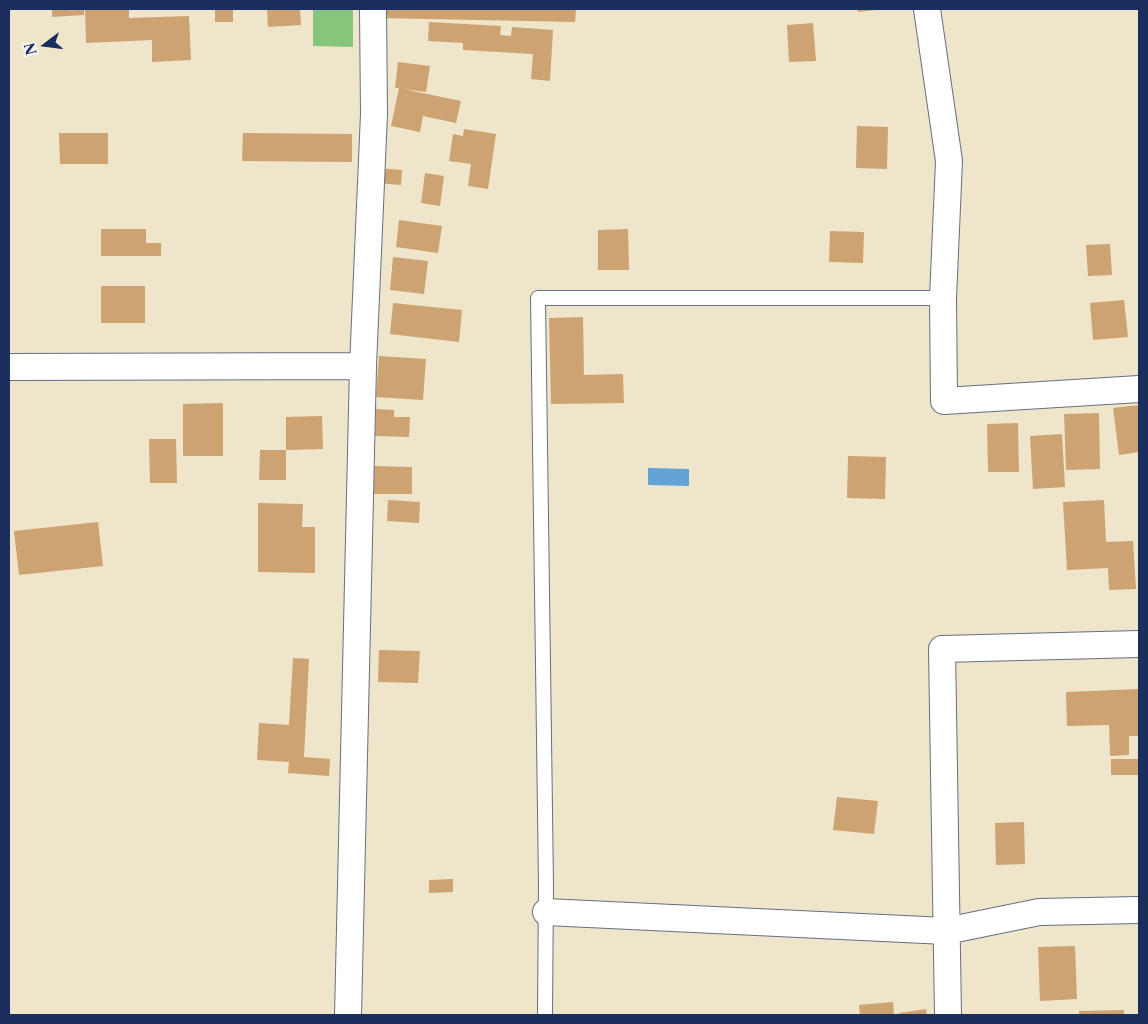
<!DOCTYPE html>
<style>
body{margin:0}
#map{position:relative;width:1148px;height:1024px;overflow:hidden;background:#eee5ca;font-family:"Libre Caslon Text",serif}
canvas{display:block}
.frame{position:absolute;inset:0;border:10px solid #1b2f5e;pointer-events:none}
.north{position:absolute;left:20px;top:20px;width:50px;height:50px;-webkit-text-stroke:4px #f6f6f2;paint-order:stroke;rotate:255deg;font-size:14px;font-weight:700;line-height:20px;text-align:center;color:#1b2f5e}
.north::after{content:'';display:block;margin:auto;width:18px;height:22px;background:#1b2f5e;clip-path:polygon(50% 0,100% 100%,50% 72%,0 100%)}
</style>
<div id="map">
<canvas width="1148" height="1024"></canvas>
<div class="frame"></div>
<div class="north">N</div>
</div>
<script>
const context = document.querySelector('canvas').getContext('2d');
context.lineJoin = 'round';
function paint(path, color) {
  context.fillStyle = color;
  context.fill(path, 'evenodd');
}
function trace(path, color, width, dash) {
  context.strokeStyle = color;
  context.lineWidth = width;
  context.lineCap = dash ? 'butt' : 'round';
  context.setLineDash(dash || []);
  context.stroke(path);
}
paint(new Path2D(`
 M313,9H353V47L313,46Z`), '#88c57c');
paint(new Path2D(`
 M648,468L689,469V486L648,485Z`), '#61a4d5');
paint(new Path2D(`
 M52,9H84V15L52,17Z
 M85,9H129V18L189,16L191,60L152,62V40L86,43Z
 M215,9H233V22H215Z
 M267,9H300L301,25L268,27Z
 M378,9H576L575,22L378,18Z
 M858,9H876V10L858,12Z
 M429,22L501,26L500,35L511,36L512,27L553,30L550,81L531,79L533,54L463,50V43L428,41Z
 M813,23L816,61L789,62L787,25Z
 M398,62L430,66L426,92L403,89L461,101L456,123L423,116L420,132L391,126L399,88H395Z
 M857,126L888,127L887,169L856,168Z
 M464,129L496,134L488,189L468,186L471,164L449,161L453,134L463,136Z
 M59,133H108V164H60Z
 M243,133L352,134V162L242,161Z
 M377,168L402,170L401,185L376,183Z
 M425,173L444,176L440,206L421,203Z
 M399,220L442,226L438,253L396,247Z
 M101,229H146V243H161V256H101Z
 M628,229L629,270H598V230Z
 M830,231L864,232L863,263L829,262Z
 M1110,244L1112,275L1088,276L1086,245Z
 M393,257L428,261L424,294L390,290Z
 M101,286H145V323H101Z
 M1124,300L1128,337L1093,340L1090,303Z
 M393,303L462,310L459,342L390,334Z
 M583,317L584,375L623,374L624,403L551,404L549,318Z
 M379,356L426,359L423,400L376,397Z
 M223,403V456H183V404Z
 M1139,405V452L1119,455L1113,408Z
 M376,409L394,410V417H410L409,437L375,436Z
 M1099,413L1100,469L1066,470L1064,414Z
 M322,416L323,449L286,450V417Z
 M1018,423L1019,472H988L987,424Z
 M1062,434L1065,487L1033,489L1030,436Z
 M149,439H176L177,483H150Z
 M260,450H286V480H259Z
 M848,456L886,457L885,499L847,498Z
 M373,466L412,467V494H372Z
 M388,500L420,502L419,523L387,521Z
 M1104,500L1106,542L1133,541L1136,589L1109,590L1108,568L1067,570L1063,502Z
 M258,503L303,504L302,527H315V573L258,572Z
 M98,522L103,566L19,575L14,531Z
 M379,650L420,651L418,683L378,682Z
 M293,658L309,659L304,757L330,759L329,776L288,773L289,762L257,760L259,723L289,725Z
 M1139,689V736H1129V755L1110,756L1109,725L1067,726L1066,692Z
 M1111,759H1139V775H1111Z
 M837,797L878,801L874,834L833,830Z
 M1024,822L1025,864L996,865L995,823Z
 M453,879V892L429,893V880Z
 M1075,946L1077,999L1040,1001L1038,947Z
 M893,1002L894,1015H860L859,1005Z
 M926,1009L927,1015H899V1013Z
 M1124,1010V1015H1079V1011Z`), '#cda372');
const lane = new Path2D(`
 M545,1015L546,885L538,298H943`);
const street = new Path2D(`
 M927,9L949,161L943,298L944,401L1139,389
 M9,367L363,366
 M546,912L946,931L1039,912L1139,910
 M348,1015L363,366L374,114L373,9
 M948,1015L942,649L1139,644`);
trace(lane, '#656f84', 16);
trace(street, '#656f84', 28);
trace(lane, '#fff', 14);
trace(street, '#fff', 26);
</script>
